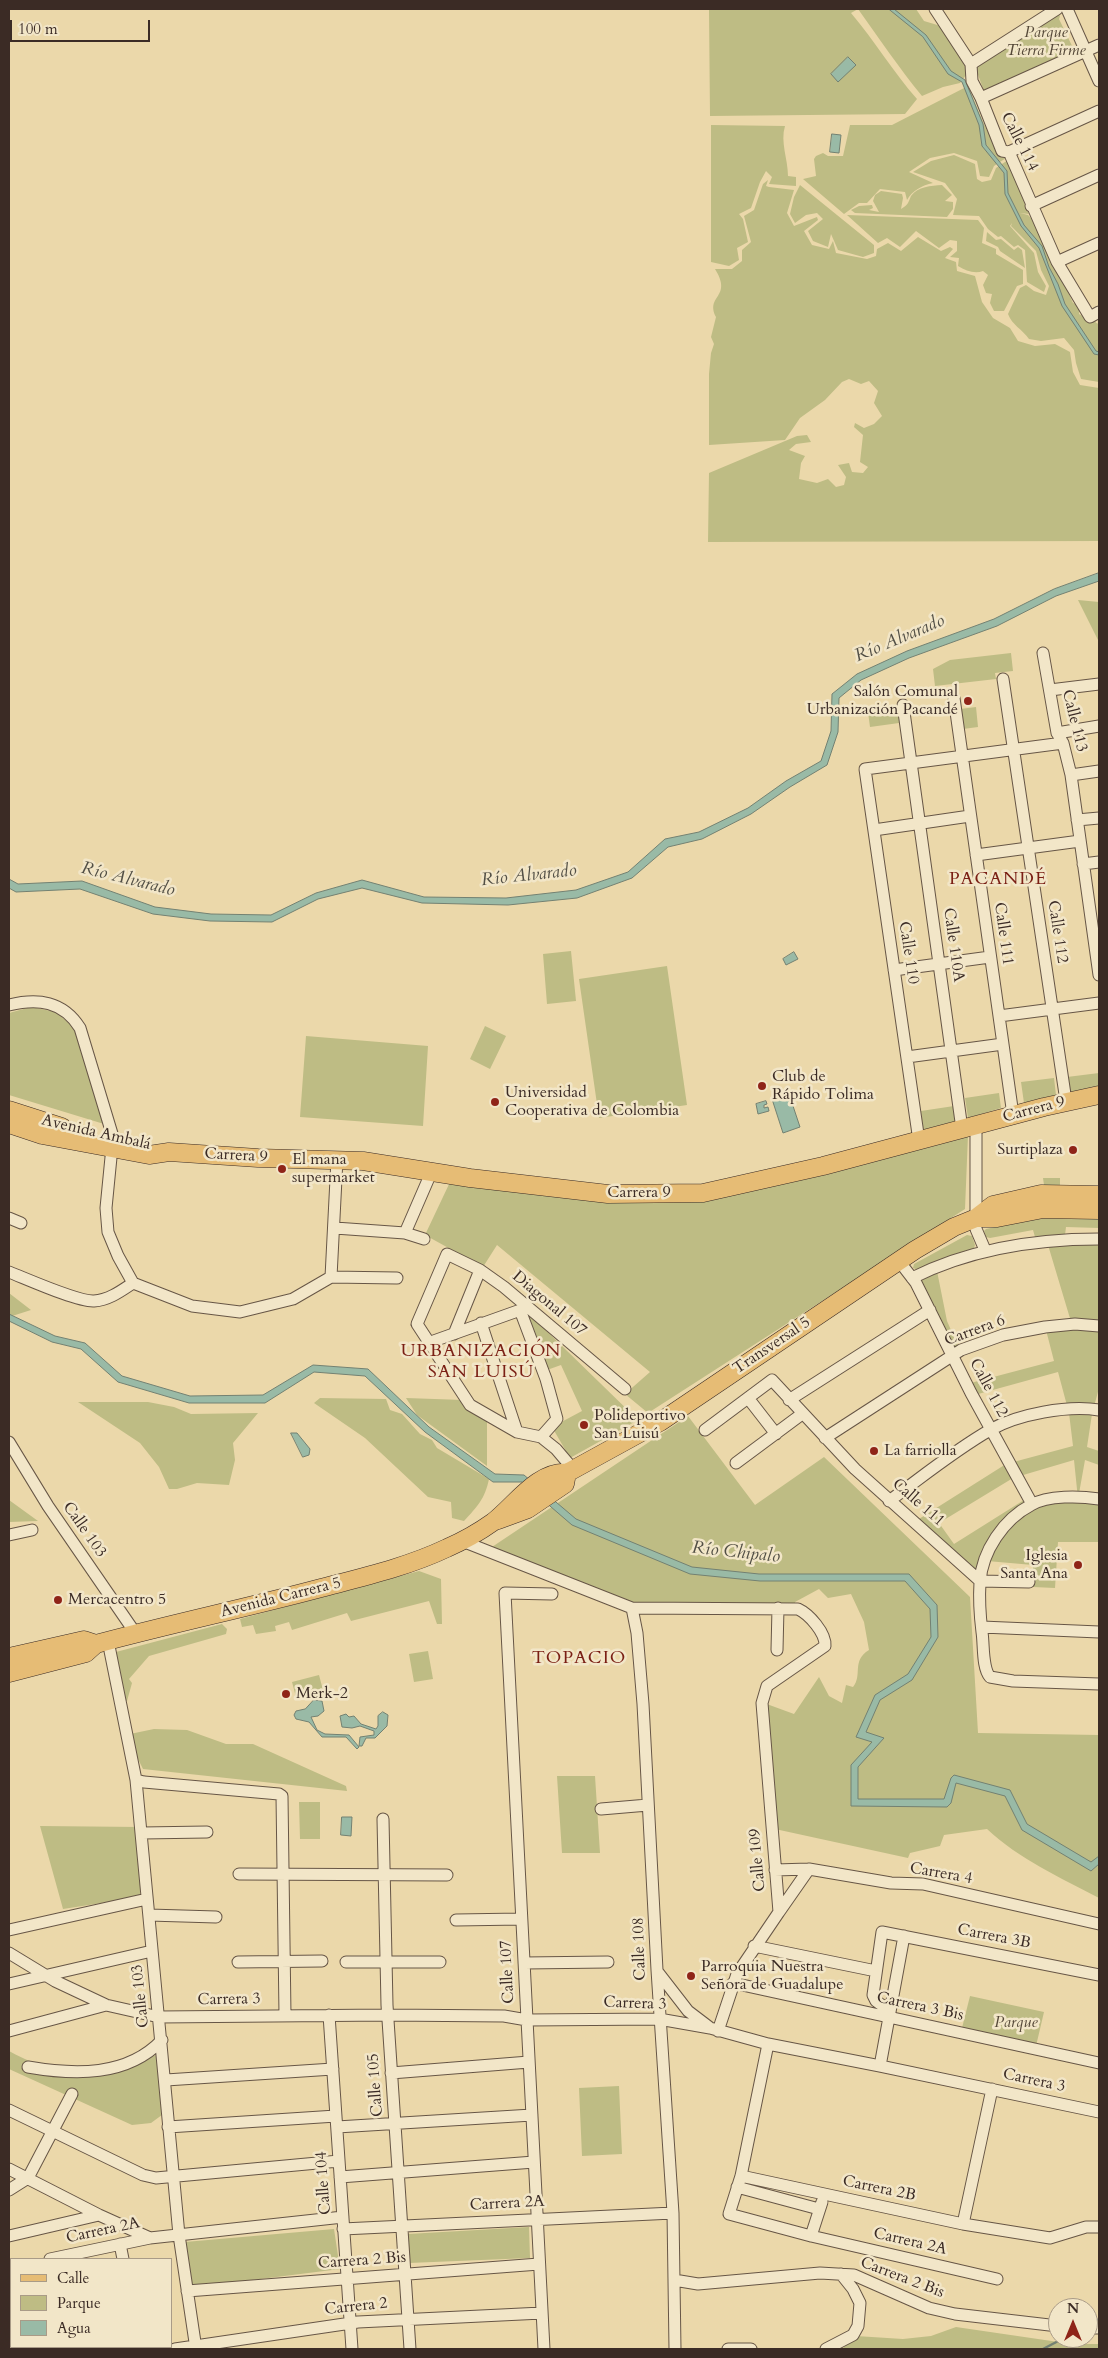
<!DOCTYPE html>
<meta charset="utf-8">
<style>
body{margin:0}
#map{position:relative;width:1108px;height:2358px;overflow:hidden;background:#ebd8aa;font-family:Cardo,serif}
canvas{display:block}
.frame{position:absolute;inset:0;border:10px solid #3b2b25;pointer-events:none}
.legend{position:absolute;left:10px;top:2258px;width:162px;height:90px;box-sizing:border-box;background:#f2e6c8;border:1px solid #a99b87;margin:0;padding:6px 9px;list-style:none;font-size:15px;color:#3b2b25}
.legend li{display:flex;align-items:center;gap:10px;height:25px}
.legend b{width:25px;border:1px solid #a99b87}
.north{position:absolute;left:1048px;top:2298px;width:50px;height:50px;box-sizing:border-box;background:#f2e6c8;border:1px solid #a99b87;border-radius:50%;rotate:0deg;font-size:14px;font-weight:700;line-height:20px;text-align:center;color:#3b2b25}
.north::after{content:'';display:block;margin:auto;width:18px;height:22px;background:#8f2418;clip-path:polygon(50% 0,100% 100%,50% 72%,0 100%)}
.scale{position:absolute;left:10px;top:20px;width:140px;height:22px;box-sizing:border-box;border:2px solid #3b2b25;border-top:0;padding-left:6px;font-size:15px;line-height:18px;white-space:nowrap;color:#3b2b25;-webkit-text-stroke:4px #f2e6c8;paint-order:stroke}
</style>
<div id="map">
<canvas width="1108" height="2358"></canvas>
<div class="frame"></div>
<ul class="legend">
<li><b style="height:6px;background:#e6bc75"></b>Calle</li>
<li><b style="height:14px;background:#bebc84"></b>Parque</li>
<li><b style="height:14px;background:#99baa6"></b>Agua</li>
</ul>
<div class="north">N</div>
<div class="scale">100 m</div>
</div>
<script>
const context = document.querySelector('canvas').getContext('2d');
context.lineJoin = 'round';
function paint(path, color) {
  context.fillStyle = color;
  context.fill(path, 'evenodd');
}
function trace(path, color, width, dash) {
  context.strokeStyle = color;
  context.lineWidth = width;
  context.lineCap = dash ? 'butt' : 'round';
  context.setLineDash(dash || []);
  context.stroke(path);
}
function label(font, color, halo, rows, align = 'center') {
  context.font = font + ' Cardo,serif';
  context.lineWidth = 5;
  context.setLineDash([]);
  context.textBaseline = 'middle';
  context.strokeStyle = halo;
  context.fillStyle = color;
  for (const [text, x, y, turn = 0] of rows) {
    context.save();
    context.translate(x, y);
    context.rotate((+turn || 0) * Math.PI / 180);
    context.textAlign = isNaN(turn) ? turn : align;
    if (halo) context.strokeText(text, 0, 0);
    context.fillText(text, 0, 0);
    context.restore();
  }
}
paint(new Path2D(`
 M709,9H916L924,21L944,27L960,57L967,65L966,75L960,83L943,87L922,96C899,68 879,38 858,9L851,13C875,41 893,72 917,99L905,114L710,116Z
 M1057,11L1060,16L1059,19L1075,52L984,91L974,64Z
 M968,86C979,110 987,139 1006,158L994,166L989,177L980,176L977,161L954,153L930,158L909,172L933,183C922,185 912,191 907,200L905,192L880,189L867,203H859L844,214L803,179L816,176L814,159L816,156L823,153L828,156H843L850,125H892Z
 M711,125L785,126C780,142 788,159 788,176L796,177V186L769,184L772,177L766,171L760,182L751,208L739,214L743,219L748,242L737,248L739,260L729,266L711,262Z
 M954,155L975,164L977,179L982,182L991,180L996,168L1008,160L1029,214L1020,213L1028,215L1033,220L1054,269L1064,283L1073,303L1080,305L1079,314L1086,318L1094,317L1096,323L1099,324V382L1081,379L1076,363L1074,350L1064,338L1041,341L1029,339C1022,329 1012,325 1008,314L1020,288L1026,285L1034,291L1046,295L1049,286L1041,270L1036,251L1011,226L1012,223L1010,226L1034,253L1038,272L1046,286L1044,292L1027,282L1025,250L1018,245L1014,247L1001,236L998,237L988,229L979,216L953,215L957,199L945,183L913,172L931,161Z
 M768,180L766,186L769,187L794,190L787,213L794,226L817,217L818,220L804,231L812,245L829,249L833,241L836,253L867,259L876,256L877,249L888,243L901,251L918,237L941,251L950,247L953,249L945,258L956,262L957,271L975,276L982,302L993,318L1010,328L1018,341L1035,346L1055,344L1070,352L1073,372L1080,385L1099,388V541L708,542L709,473L797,436L807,435L811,442L796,444L789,450L805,456L801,463L799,479L817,483L828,479L836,487L844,485L846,477L838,465L849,463L852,472L863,473L868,467L860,462L863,435L854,427L855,423L864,428L874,424L882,416L874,403L878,391L869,381L861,384L849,379L842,382L825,400L800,418L785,440L709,445V374L711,353L714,344L711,337L716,317C705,295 733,298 715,269H732L742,261V250L751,242L744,216L754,210L763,184Z
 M800,185L874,245V253L863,257L838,250L831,234L828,247L813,241L808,231L823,219L817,213L806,215L795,223L790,214L794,197Z
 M942,185L952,195L945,201L953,202V209L947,217L855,213L851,210L859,206L872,205L873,208L869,210L879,212L873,201L875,195L881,191L902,194L903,198L901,209C908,205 908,203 911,196C918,186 931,186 942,185Z
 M847,215L978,220L984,228L982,243L996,249V254L1023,270V284L1017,286L1004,311H994L990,303L992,294L986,293L983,285L988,275L983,271C975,274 966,271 958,266L959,258L950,257L957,251V241L950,240L939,248L916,231L900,247L887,238L878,243Z
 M987,232L996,240L1001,239L1014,250L1018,247L1022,250L1025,268L1000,251L998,247L986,241Z
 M1078,600L1099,602V642Z
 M1011,653L1013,671L995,673L996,679L935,686L933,669L950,660Z
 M976,707L978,727L963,729L960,709Z
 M898,709L899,723L870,727L868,712Z
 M571,951L576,1001L547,1004L543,954Z
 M667,966L687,1105L599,1118L579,979Z
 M31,1007L56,1012L78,1031L104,1124L9,1095V1013Z
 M485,1026L506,1036L490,1069L470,1059Z
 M306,1036L428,1046L423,1126L300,1117Z
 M1099,1073V1088L1070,1092L1067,1077Z
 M1054,1078L1056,1095L1024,1103L1021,1082Z
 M999,1093L1001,1108L968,1118L965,1098Z
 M954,1106L956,1121L923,1130L921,1111Z
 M968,1135L965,1209L648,1413L625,1394L650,1372L497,1245L483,1267L425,1235L451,1180L629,1200Z
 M1043,1178H1060V1185H1044Z
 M1060,1217H1099V1228L1066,1227L1065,1235L1035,1237L1033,1230L990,1238L986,1237L984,1231L986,1229L1036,1218Z
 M967,1235L972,1236L975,1245L974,1248L918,1270L913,1268L914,1264Z
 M1099,1244L1098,1326L1099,1327V1388L1092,1414L1087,1447L1099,1451V1465L1085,1460L1078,1499L1099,1503V1542H1058L1055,1588L1033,1587V1565L987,1561L979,1585L911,1524L1006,1464L1073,1446L1069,1413L1058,1372L971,1396L963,1385L1054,1361L1046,1330L1072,1325L1048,1245ZM1074,1460L1078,1499L1024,1500L954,1544L939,1523L1013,1478Z
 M937,1271L947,1321L961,1353L950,1356L921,1281Z
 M9,1293L31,1310L9,1317Z
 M523,1308L638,1420L570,1458L552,1427L582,1411L561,1365L547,1370Z
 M320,1398L386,1399L390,1410L402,1414L420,1434L432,1440L437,1448L489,1479C485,1499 477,1507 464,1521L452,1518L451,1502L428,1497L365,1438L314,1403Z
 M406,1398L463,1400L487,1419V1466L417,1415Z
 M78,1402H148L174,1407L191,1414L258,1413L233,1443L235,1460L229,1485L197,1483L177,1489H169L159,1467L140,1443Z
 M688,1416L755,1505L824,1457L970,1597L978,1733L1099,1735V1898C1061,1878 1019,1859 987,1829L944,1835L940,1846L910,1853L908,1858L775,1829L764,1703L794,1714L819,1677L829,1696L842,1703L846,1685L853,1687C863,1675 851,1661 869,1650L864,1622L851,1594L828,1598L819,1589L795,1602V1608L635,1609L489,1549Z
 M9,1500L38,1521L9,1522Z
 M419,1571L441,1579L442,1624H437L429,1601L351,1621L347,1613L292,1630L289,1622L275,1626L276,1631L256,1634L253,1625L242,1627L240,1619Z
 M222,1624L227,1629L226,1634L149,1656L129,1679L132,1683L127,1701H124L116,1652Z
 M428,1651L433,1679L414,1682L409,1654Z
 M319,1675L323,1690L296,1697L292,1682Z
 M154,1729L187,1730L226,1744H253L346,1786L347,1791L143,1769L132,1747L130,1734Z
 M557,1776H595L600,1853H562Z
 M299,1802H320V1839H300Z
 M40,1826L140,1827V1897L63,1909Z
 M970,1996L1044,2012L1036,2046L962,2028Z
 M9,2051C27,2061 50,2071 71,2071C102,2071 134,2062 163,2053L166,2112L151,2123L132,2125L9,2069Z
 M619,2086L622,2154L582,2156L579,2088Z
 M529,2227L530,2258L409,2263L408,2234Z
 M334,2229L340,2269L189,2288L185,2242Z
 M956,2327L1072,2344H1099V2349H842L856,2336L903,2339L931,2336Z`), '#bebc84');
const water = new Path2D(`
 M889,9H894L926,35L951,71L965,80L983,124L986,145L1007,171L1008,193L1024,225L1042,246L1049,267L1058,284L1065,304L1096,351L1099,352V355L1094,354L1062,306L1039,248L1021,226L1005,194L1004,173L982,146L979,125L962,82L948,74L923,37Z
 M848,57L856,65L838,82L831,74Z
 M832,134L841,135L839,153L830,152Z
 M1099,573V581L1056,596L997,626L909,658L861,680L839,698L838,732L827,765L790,787L751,814L702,839L668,847L632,878L577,898L508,905L422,903L362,888L318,899L272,922L210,921L153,914L80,889L16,892L9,888V879L18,884L82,881L155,907L211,914L271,915L316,893L362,880L424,897L506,898L576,890L628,872L665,839L699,832L748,808L786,781L821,761L831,731L832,694L857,674L907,651L994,619L1054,589Z
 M794,952L798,959L786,965L783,959Z
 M789,1094L800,1127L783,1133L772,1099Z
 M766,1101L767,1104L764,1105V1108L768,1107L769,1111L758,1114L756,1104Z
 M9,1314L55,1336L85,1343L122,1376L190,1396L263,1395L313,1365L368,1369L429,1427L495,1474L524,1475L576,1519L692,1567L759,1574H909L937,1605L938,1637L912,1680L880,1700L866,1732L884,1738L858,1767V1799H944L951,1778L954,1775L1010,1790L1027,1824L1091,1862L1099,1856V1864L1091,1871L1022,1830L1005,1796L956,1783L951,1803L947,1807L851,1806V1765L872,1742L856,1737L875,1695L908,1674L931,1637L930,1609L905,1581H760L690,1574L572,1525L522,1482H493L425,1432L365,1376L314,1372L265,1403H189L118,1382L81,1349L52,1342L9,1321Z
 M291,1433H297L310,1449L309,1455L303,1457Z
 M314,1700L322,1701L324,1711L318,1716L311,1717L317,1730L325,1734L349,1735L359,1747L357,1749L346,1737H322L309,1722L296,1719L294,1715L296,1711L305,1709Z
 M383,1712L388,1715L387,1726L375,1738H366L362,1746H359L360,1737L374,1735V1731L360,1726L352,1728L342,1727L340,1716L346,1714L349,1717L354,1716L361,1724L376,1729L378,1726V1716Z
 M342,1817H352L351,1836L341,1835Z`);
paint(water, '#99baa6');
trace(water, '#738172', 1);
trace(new Path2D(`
 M1092,2323L1099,2319
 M1043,2349L1064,2338`), '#738172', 2.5);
const street = new Path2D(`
 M935,9L971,64L972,81L981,98L1002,151L1009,152L1057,262L1090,317L1099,312
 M1067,9L1099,81
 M971,64L1057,9
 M981,98L1099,45
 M1009,152L1099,111
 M1031,206L1099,175
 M1057,262L1099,243
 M1043,653L1057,733L1063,743L1071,775L1099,975
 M1003,679L1066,1101
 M1050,690L1099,684
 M954,698L1013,1115
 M903,705L962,1129
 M1057,733L1099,726
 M1071,775L1099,771
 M1077,820L1099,818
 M874,830L970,816
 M976,855L1080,841
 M1083,864L1099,862
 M894,970L990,957
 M9,1005C38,998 63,1001 80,1028L113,1137L106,1208L108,1232L118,1256L133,1283
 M999,1016L1099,1003
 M907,1057L1003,1044
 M976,1125V1229L985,1250
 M919,1141L865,769L1063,743
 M9,1218L21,1223
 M335,1228L405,1233L424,1239
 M405,1233L431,1173
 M899,1261L916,1283L971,1393L1032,1504
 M9,1272C27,1279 78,1302 94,1301C109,1300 121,1291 133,1283
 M331,1277L337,1159
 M912,1278C970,1249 1034,1239 1099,1239
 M133,1283L192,1306L240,1312L293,1299L331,1277L397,1278
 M520,1310L546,1379L557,1419L541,1437
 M481,1323L517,1432
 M454,1334L480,1270
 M428,1343L526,1308
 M748,1398L776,1434
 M789,1400L930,1310
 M705,1430L772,1380L855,1469L980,1581
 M825,1438L961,1350L1003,1335L1045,1327L1075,1324L1099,1326
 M9,1442L48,1506L136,1634
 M736,1463L802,1414
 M573,1469L556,1449L541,1437L517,1432L470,1405L417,1324L447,1254L480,1270L504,1287L625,1389
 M1099,1499C1080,1496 1048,1495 1031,1505C1004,1519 982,1551 980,1582C979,1598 980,1616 982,1632C984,1645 982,1668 990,1677L1013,1681L1099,1684
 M889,1501C922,1477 955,1450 990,1430C1018,1414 1068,1405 1099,1410
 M9,1535L32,1530
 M462,1541L632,1608L798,1609C809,1614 826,1633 825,1646L767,1686L762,1703L779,1912L737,1974L718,2031
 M980,1581L1029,1582
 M632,1608L637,1633L643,1704L657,1970L673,2213L675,2349
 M982,1627L1099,1632
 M108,1641L136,1780L179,2235L196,2349
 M777,1650L778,1608
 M136,1780L144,1782L279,1794L282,1796L285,2015
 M601,1809L648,1805
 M383,1819L387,2005L410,2349
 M142,1833L207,1832
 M775,1870L809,1869L891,1883L923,1884L1099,1924
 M239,1874L447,1875
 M779,1912L809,1869
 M149,1915L216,1917
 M456,1920L521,1919
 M9,1930L147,1899
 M754,1946L876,1971
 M9,1953L55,1981L106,2005L159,2017L387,2015L504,2016L527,2020L659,2019L710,2028L768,2044L880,2066L1099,2112
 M238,1962L322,1961
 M346,1962H440
 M524,1963L608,1962
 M657,1971L688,2011L709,2027
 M733,1983L1099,2063
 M9,1984L152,1951
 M890,2011L876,2001L873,1995L882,1932L1099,1975
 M329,2015L352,2349
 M9,2031L106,2005
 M768,2044L741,2176L729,2214L811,2236L997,2279
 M880,2066L904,1936
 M28,2067C74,2075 127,2077 162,2040
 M391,2073L529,2062
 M166,2080L333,2069
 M9,2110L143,2175L156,2178L339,2161
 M168,2127L336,2116
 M337,2127L532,2115
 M9,2169L99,2215L150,2238
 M741,2176L963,2224L1050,2238L1086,2227H1099
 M340,2177L534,2162
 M737,2187L819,2209
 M9,2190L28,2178L72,2094
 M963,2224L992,2089
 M343,2229L673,2213
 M9,2236L99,2215
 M811,2236L822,2202
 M120,2244L123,2259
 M50,2259L150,2238L343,2217
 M9,2269L11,2268
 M674,2280L698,2284L820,2273L854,2275L929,2308L955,2314L1058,2326
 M187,2291L539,2264
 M1088,2328H1099
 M53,2347L54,2349
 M100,2347L101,2349
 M143,2347V2349
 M175,2349L358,2322L542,2313
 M544,2349L505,1593L552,1594
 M728,2349H751
 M826,2349L853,2335L858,2326L860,2303L853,2289L841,2274`);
const primary = new Path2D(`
 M9,1110L62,1127
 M9,1124L42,1135L149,1155L169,1152L258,1158L363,1161L470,1178L608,1194L703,1193L823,1166L1044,1107L1099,1095
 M976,1218H997L1043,1209L1099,1210
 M498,1520L528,1509L565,1484L567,1473
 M9,1657L84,1640L96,1644
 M9,1673L86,1653L96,1644C170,1624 246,1608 321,1588C363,1577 407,1567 447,1548C463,1541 479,1532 493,1522C514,1506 538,1470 567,1473L660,1422L915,1250L954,1227L976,1218L993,1205L1041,1194L1099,1195`);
trace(street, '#675646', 13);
trace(primary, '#3b2b25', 19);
trace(street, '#f2e6c8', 11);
trace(primary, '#e6bc75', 18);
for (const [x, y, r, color] of [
 [968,701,5,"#8f2418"],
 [762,1086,5,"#8f2418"],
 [495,1102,5,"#8f2418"],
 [1073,1150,5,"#8f2418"],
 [282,1169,5,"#8f2418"],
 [584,1425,5,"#8f2418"],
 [874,1451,5,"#8f2418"],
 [1078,1565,5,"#8f2418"],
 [58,1600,5,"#8f2418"],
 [286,1694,5,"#8f2418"],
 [691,1976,5,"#8f2418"]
]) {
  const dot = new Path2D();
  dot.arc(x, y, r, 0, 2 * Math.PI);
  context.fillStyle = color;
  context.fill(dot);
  trace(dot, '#f2e6c8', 2);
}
label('italic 16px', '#554838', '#f2e6c8', [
 ["Parque",1046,33],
 ["Tierra Firme",1046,51],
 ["Parque",1016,2023]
]);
label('16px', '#3b2b25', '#f2e6c8', [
 ["Calle 114",1019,142,63],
 ["Calle 113",1074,721,76],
 ["Calle 112",1057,932,81],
 ["Calle 111",1003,934,82],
 ["Calle 110A",953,945,82],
 ["Calle 110",908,953,81],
 ["Carrera 9",1034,1110,-15],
 ["Avenida Ambalá",96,1133,13],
 ["Carrera 9",236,1156,3],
 ["Carrera 9",639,1193],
 ["Diagonal 107",549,1304,40],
 ["Carrera 6",975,1331,-20],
 ["Transversal 5",772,1346,-34],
 ["Calle 112",988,1388,62],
 ["Calle 111",918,1503,41],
 ["Calle 103",84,1530,55],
 ["Avenida Carrera 5",281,1598,-14],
 ["Calle 109",758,1860,-95],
 ["Carrera 4",941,1874,10],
 ["Carrera 3B",994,1937,11],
 ["Calle 108",640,1949,-92],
 ["Calle 107",508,1972,-93],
 ["Calle 103",141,1996,-96],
 ["Carrera 3",229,2000,-1],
 ["Carrera 3",635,2004,2],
 ["Carrera 3 Bis",920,2007,12],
 ["Carrera 3",1034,2081,12],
 ["Calle 105",376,2085,-94],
 ["Calle 104",324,2183,-94],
 ["Carrera 2B",879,2189,12],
 ["Carrera 2A",507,2204,-3],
 ["Carrera 2A",103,2231,-12],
 ["Carrera 2A",910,2242,13],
 ["Carrera 2 Bis",362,2261,-4],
 ["Carrera 2 Bis",902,2278,21],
 ["Carrera 2",356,2307,-6]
]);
label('16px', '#3b2b25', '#f2e6c8', [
 ["Salón Comunal",958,692,"right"],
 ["Urbanización Pacandé",958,710,"right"],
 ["Club de",772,1077],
 ["Rápido Tolima",772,1095],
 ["Universidad",505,1093],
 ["Cooperativa de Colombia",505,1111],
 ["Surtiplaza",1063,1150,"right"],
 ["El mana",292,1160],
 ["supermarket",292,1178],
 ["Polideportivo",594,1416],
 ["San Luisú",594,1434],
 ["La farriolla",884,1451],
 ["Iglesia",1068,1556,"right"],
 ["Santa Ana",1068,1574,"right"],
 ["Mercacentro 5",68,1600],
 ["Merk-2",296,1694],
 ["Parroquia Nuestra",701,1967],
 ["Señora de Guadalupe",701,1985]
], 'left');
label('italic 18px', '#524f45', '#f2e6c8', [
 ["Río Alvarado",900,639,-23],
 ["Río Alvarado",529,876,-6],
 ["Río Alvarado",128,880,14],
 ["Río Chipalo",736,1553,6]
]);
context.letterSpacing = '1px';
label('18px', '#7a1f14', '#f2e6c8', [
 ["PACANDÉ",998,880],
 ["URBANIZACIÓN",481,1352],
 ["SAN LUISÚ",481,1373],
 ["TOPACIO",579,1659]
]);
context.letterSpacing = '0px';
</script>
